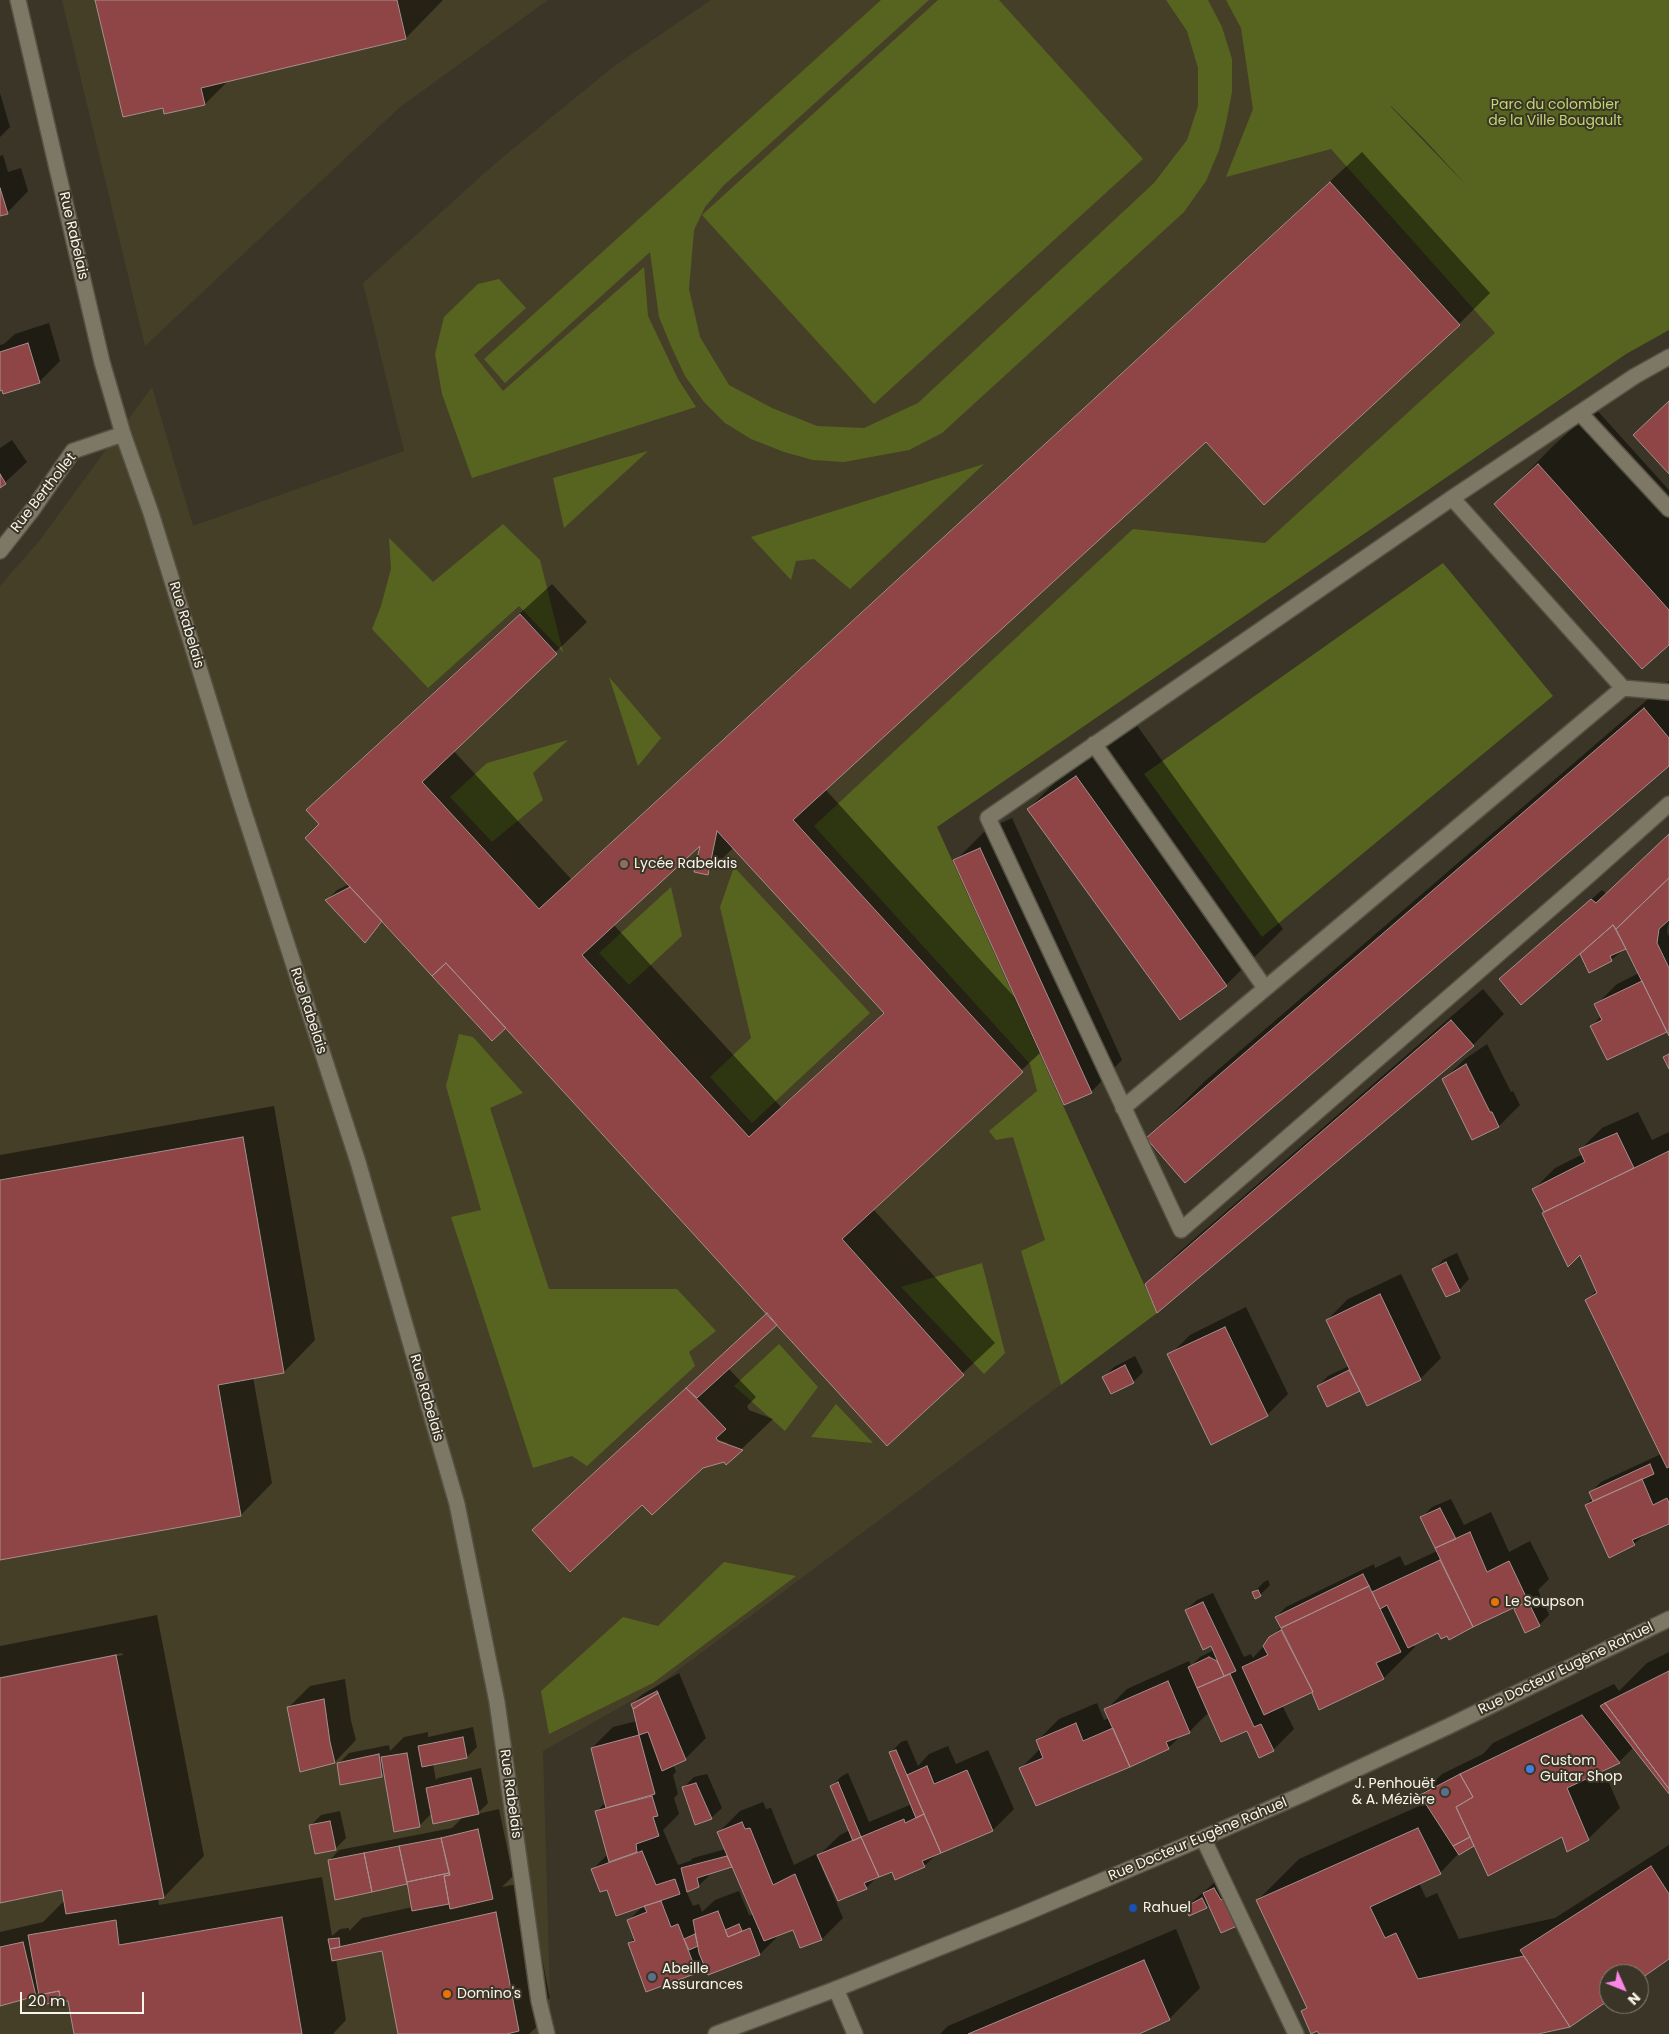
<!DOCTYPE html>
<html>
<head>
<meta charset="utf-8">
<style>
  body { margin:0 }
  #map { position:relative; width:1669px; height:2034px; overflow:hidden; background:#3a3526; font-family:Poppins,sans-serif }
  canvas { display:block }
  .north { position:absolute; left:1599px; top:1964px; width:50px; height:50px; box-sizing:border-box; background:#3a3526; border:1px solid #868275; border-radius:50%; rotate:134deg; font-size:14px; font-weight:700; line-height:20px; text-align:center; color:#f8f5eb }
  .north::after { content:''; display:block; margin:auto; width:18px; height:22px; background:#f987e8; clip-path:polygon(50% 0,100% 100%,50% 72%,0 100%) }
  .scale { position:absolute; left:20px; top:1992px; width:124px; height:22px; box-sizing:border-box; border:2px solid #f8f5eb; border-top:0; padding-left:6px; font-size:15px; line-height:18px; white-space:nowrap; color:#f8f5eb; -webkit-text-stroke:4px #3a3526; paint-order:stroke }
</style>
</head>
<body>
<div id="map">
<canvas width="1669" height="2034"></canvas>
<div class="north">N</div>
<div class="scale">20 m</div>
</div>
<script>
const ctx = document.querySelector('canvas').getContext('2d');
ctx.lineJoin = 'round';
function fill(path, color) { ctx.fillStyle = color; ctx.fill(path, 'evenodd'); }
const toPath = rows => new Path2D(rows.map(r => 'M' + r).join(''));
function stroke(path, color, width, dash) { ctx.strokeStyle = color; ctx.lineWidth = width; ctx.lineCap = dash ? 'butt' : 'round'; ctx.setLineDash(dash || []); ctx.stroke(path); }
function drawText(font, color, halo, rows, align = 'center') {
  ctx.font = font + ' Poppins,sans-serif'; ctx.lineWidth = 4; ctx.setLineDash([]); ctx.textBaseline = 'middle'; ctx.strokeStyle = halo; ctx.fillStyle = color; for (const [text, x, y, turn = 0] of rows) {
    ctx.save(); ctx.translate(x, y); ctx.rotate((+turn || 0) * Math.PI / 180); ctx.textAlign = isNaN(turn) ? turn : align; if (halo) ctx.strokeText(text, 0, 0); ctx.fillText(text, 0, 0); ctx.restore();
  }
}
const built = toPath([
  [62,0,548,0,400,107,145,346],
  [711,0,1290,0,1626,354,937,827,1157,1313,654,1688,543,1751,551,2034,0,2034,0,586,40,540,152,387,193,526,404,451,363,283,498,161,613,67]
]);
const green = toPath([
  [881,0,929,0,723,186,705,207,694,230,689,289,700,337,729,385,772,408,817,426,864,428,918,403,1154,183,1187,140,1198,106,1198,68,1187,31,1166,0,1208,0,1222,27,1232,59,1232,92,1226,123,1219,150,1206,181,1184,212,942,433,909,450,844,462,813,460,784,452,751,439,725,423,704,402,685,376,671,346,659,317,650,252,505,383,484,359],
  [938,0,999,0,1143,159,874,404,702,215],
  [1226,0,1669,0,1669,330,1626,354,937,827,1157,1313,1061,1385,1021,1251,1045,1240,1013,1137,996,1140,989,1131,1037,1091,1030,1064,814,826,1133,529,1265,543,1495,333,1331,149,1226,177,1253,109,1241,28],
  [1391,106,1424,139,1468,187,1391,107],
  [644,267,648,316,678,379,696,407,472,478,442,394,435,354,444,317,478,284,499,279,526,308,474,355,503,391],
  [648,451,564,528,553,478],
  [984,464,850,589,814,559,796,561,791,580,751,537],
  [503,524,540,560,563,652,519,606,428,688,372,629,381,606,391,569,389,538,433,582],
  [1443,563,1553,696,1262,937,1144,774],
  [609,677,661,738,638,766],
  [568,740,533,773,543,800,492,842,450,797,487,763],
  [734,867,870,1013,752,1123,710,1077,751,1038,720,907],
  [671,887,682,936,629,985,599,953],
  [459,1034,473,1037,523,1093,490,1108,549,1289,677,1289,716,1331,689,1352,695,1366,587,1466,572,1456,533,1468,451,1217,481,1210,446,1086],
  [982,1263,1005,1353,984,1374,901,1287],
  [779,1344,818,1387,785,1431,734,1386],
  [836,1404,873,1443,811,1437],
  [724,1562,796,1576,653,1683,549,1734,541,1691,623,1617,658,1626]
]);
const shadow = toPath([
  [97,0,443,0,406,38,229,80,205,104,164,106],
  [0,93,10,127,0,137],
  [1362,152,1490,293,1459,324,1206,440,825,789,1017,1000,955,861,986,830,1012,818,1122,1060,1091,1092,1041,1052,873,1209,995,1343,887,1444,777,1323,728,1368,756,1397,747,1406,749,1410,773,1419,726,1464,724,1460,702,1467,642,1503,534,1530,565,1499,768,1314,506,1027,383,921,365,941,327,900,337,890,349,884,321,824,308,810,339,779,552,584,587,622,453,750,571,879],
  [702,843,707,874,734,847,884,1012,781,1107,613,924],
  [713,1438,728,1443,726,1445,712,1440],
  [3,155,8,172,21,168,28,191,7,213,0,215,0,156],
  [49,323,60,361,39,382,0,390,0,345,4,344,15,334],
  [1595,408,1669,490,1669,643,1496,504,1552,447],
  [12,440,27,462,0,487,0,448],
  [1669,681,1669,764,1148,1138,1205,1081],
  [1133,720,1283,929,1226,985,1028,809,1085,753],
  [1669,835,1669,919,1667,932,1669,937,1669,1034,1667,1030,1608,1059,1592,1026,1601,1016,1596,1005,1617,984,1639,973,1627,947,1611,960,1590,971,1581,952,1511,969,1602,890,1607,894],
  [1483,989,1504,1014,1473,1045,1147,1284,1178,1253],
  [1487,1044,1511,1092,1513,1091,1520,1105,1499,1126,1473,1139,1443,1080,1465,1059],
  [274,1106,315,1340,284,1372,253,1377,272,1483,241,1515,0,1558,0,1155],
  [1638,1112,1652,1140,1669,1132,1669,1522,1646,1533,1634,1544,1586,1505,1593,1498,1591,1492,1601,1482,1661,1454,1587,1300,1597,1290,1580,1253,1545,1212,1534,1189,1555,1168,1583,1154,1581,1149,1602,1128],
  [1457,1253,1469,1279,1459,1290,1434,1269,1444,1259],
  [1401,1274,1441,1358,1420,1379,1360,1390,1318,1386,1328,1376,1349,1366,1327,1320,1348,1299],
  [1246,1307,1288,1394,1267,1415,1169,1356,1190,1335],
  [1135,1356,1143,1372,1133,1382,1104,1377,1114,1367],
  [1451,1499,1464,1525,1491,1512,1509,1552,1530,1541,1549,1579,1538,1590,1549,1615,1539,1625,1515,1609,1519,1604,1449,1638,1448,1635,1438,1631,1413,1644,1415,1647,1384,1678,1317,1689,1282,1705,1294,1729,1273,1750,1248,1729,1209,1712,1189,1732,1182,1735,1168,1748,1021,1768,1041,1748,1038,1740,1059,1719,1097,1703,1104,1720,1110,1718,1106,1710,1127,1689,1189,1661,1191,1666,1200,1657,1214,1650,1186,1610,1197,1600,1213,1593,1244,1657,1251,1654,1253,1658,1281,1627,1276,1617,1286,1607,1374,1564,1375,1568,1400,1556,1405,1566,1437,1551,1421,1518,1432,1507],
  [1268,1580,1270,1585,1260,1595,1254,1592,1264,1582],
  [157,1615,204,1856,164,1897,158,1898,159,1905,322,1877,332,1936,340,1929,349,1928,349,1931,362,1918,413,1907,408,1883,336,1899,329,1861,339,1850,452,1828,464,1816,432,1813,419,1826,385,1772,381,1775,339,1763,349,1753,389,1745,390,1751,404,1737,428,1732,428,1737,473,1727,477,1747,467,1757,433,1764,436,1780,438,1778,481,1768,488,1803,477,1814,499,1809,513,1876,502,1887,527,1882,550,1998,539,2009,542,2022,529,2034,399,2034,383,1949,336,1959,346,2020,333,2034,75,2034,69,2000,39,1991,35,1995,0,2005,0,1932,43,1922,65,1900,63,1888,0,1901,0,1679,123,1655,122,1653,0,1677,0,1646],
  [1669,1652,1669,1792,1634,1747,1619,1762,1603,1769,1620,1808,1588,1839,1563,1835,1475,1844,1459,1853,1440,1873,1419,1883,1426,1898,1437,1893,1459,1939,1555,1918,1669,1845,1669,1959,1639,1979,1639,1974,1609,1974,1609,1999,1532,2034,1320,2034,1302,2011,1307,2006,1258,1900,1299,1859,1426,1803,1421,1795,1442,1774,1483,1754,1493,1743,1614,1684,1619,1691,1647,1663],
  [679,1673,706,1738,685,1759,673,1764,676,1772,673,1775,678,1794,674,1798,679,1814,663,1830,678,1865,690,1861,693,1858,726,1849,719,1832,740,1811,763,1802,766,1809,771,1808,794,1865,816,1854,817,1857,840,1835,850,1830,831,1786,842,1776,848,1773,869,1822,912,1804,891,1752,901,1742,907,1740,918,1766,929,1754,948,1746,956,1764,988,1750,1014,1809,993,1830,937,1854,924,1866,893,1870,878,1876,866,1888,823,1866,821,1866,843,1918,822,1939,801,1946,794,1928,780,1934,760,1954,709,1973,705,1963,696,1972,629,1943,635,1938,628,1921,644,1905,608,1888,592,1870,608,1854,596,1812,606,1802,592,1748,613,1727,637,1721,632,1704,643,1694],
  [733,1865,754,1915,749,1915,739,1891,715,1900,702,1912,699,1904,693,1906,686,1891,698,1886,709,1876,708,1873],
  [345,1679,351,1721,356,1740,335,1762,289,1707,310,1686],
  [707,1774,722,1808,711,1818,683,1788,694,1777],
  [340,1811,346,1838,335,1849,310,1826,321,1815],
  [1225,1879,1246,1915,1209,1904,1206,1907,1186,1907,1214,1883],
  [1176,1929,1200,1988,1169,2019,1145,2029,1140,2034,940,2034,948,2026]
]);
const building = toPath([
  [95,0,397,0,406,39,201,88,205,105,164,114,163,108,123,117,95,0],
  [1330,182,1460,325,1264,505,1206,442,793,820,1023,1072,842,1239,964,1375,887,1446,446,963,432,976,305,838,319,824,306,810,520,614,557,654,422,782,539,909,1330,182],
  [717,831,884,1013,749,1137,582,955,700,846,694,872,708,875,717,831],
  [0,188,8,214,0,216,0,188],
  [28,343,40,383,3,394,2,390,0,391,0,352,28,343],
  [1669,401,1669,474,1633,435,1669,401],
  [1538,464,1669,610,1669,645,1642,669,1494,504,1538,464],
  [0,474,6,484,0,488,0,474],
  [1644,708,1669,738,1669,766,1185,1183,1146,1138,1644,708],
  [1076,776,1227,986,1180,1020,1027,809,1076,776],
  [1669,834,1669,878,1616,929,1613,925,1521,1005,1499,979,1591,899,1596,903,1669,834],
  [980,848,1092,1093,1064,1105,953,860,980,848],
  [1669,878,1669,920,1659,929,1657,943,1669,968,1669,1036,1616,929,1669,878],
  [350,887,382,921,365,943,325,900,350,887],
  [1613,925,1626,949,1610,956,1612,961,1589,973,1580,954,1613,925],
  [446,963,506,1028,492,1041,432,976,446,963],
  [1642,981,1667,1032,1607,1060,1590,1026,1602,1020,1594,1004,1642,981],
  [1451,1020,1474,1046,1157,1313,1145,1284,1451,1020],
  [1669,1054,1669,1069,1663,1057,1669,1054],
  [1466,1064,1490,1112,1492,1112,1499,1127,1472,1140,1442,1079,1466,1064],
  [1617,1133,1634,1168,1544,1212,1532,1189,1585,1162,1579,1149,1617,1133],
  [243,1137,284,1373,218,1385,241,1516,0,1560,0,1180,243,1137],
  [1669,1151,1669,1467,1667,1468,1585,1300,1597,1293,1580,1255,1568,1267,1542,1213,1669,1151],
  [1446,1262,1460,1291,1446,1297,1432,1269,1446,1262],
  [1380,1294,1421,1380,1367,1406,1326,1320,1380,1294],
  [767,1313,777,1325,697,1398,686,1388,767,1313],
  [1225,1327,1268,1416,1211,1445,1167,1354,1225,1327],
  [1125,1365,1134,1383,1111,1394,1102,1377,1125,1365],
  [1349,1370,1360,1391,1327,1407,1317,1386,1349,1370],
  [686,1388,726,1429,716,1438,718,1441,743,1450,726,1465,724,1462,703,1468,652,1515,642,1505,570,1572,532,1530,686,1388],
  [1650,1464,1654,1474,1593,1501,1589,1492,1650,1464],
  [1642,1479,1653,1505,1667,1498,1669,1503,1669,1524,1632,1540,1635,1545,1609,1558,1585,1505,1642,1479],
  [1440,1508,1456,1539,1435,1548,1420,1517,1440,1508],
  [1470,1532,1487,1572,1509,1561,1528,1601,1473,1627,1435,1548,1470,1532],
  [1440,1560,1473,1627,1449,1640,1447,1636,1441,1639,1438,1633,1408,1648,1387,1605,1380,1609,1372,1592,1440,1560],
  [1363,1574,1369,1586,1281,1628,1275,1617,1363,1574],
  [1369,1586,1401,1652,1376,1663,1384,1679,1319,1710,1312,1693,1313,1692,1281,1628,1369,1586],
  [1258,1590,1261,1596,1255,1599,1252,1592,1258,1590],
  [1528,1601,1540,1626,1525,1633,1514,1609,1528,1601],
  [1203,1602,1236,1671,1224,1676,1211,1646,1203,1650,1185,1610,1203,1602],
  [1281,1630,1313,1692,1264,1715,1242,1667,1268,1655,1263,1646,1269,1637,1281,1630],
  [116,1655,164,1898,66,1914,62,1890,0,1903,0,1678,116,1655],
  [1209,1657,1217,1661,1224,1676,1197,1688,1188,1667,1209,1657],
  [1669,1671,1669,1789,1605,1703,1669,1671],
  [1230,1674,1254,1727,1261,1724,1274,1751,1259,1758,1247,1731,1221,1742,1197,1688,1230,1674],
  [1168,1681,1190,1733,1166,1742,1169,1749,1130,1767,1104,1709,1168,1681],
  [657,1691,658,1693,633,1709,631,1704,657,1691],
  [658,1693,686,1760,662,1771,648,1732,639,1735,633,1709,658,1693],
  [324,1699,330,1742,335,1763,300,1772,287,1707,324,1699],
  [1605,1703,1669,1789,1669,1794,1600,1706,1605,1703],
  [1582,1715,1620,1763,1567,1788,1589,1840,1567,1852,1562,1837,1488,1876,1456,1807,1473,1797,1460,1774,1582,1715],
  [1076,1723,1083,1741,1113,1728,1130,1767,1036,1806,1019,1768,1043,1758,1036,1740,1076,1723],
  [639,1735,655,1794,606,1808,591,1748,639,1735],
  [463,1737,467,1758,422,1767,418,1746,463,1737],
  [896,1750,924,1814,916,1818,889,1752,896,1750],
  [407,1753,420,1827,394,1832,381,1757,407,1753],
  [379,1754,382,1777,340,1785,337,1763,379,1754],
  [927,1766,934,1784,967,1770,993,1831,941,1853,907,1775,927,1766],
  [1460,1774,1473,1797,1456,1807,1470,1837,1453,1846,1420,1795,1460,1774],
  [471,1778,479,1814,433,1824,426,1788,471,1778],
  [838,1782,861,1837,853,1841,830,1786,838,1782],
  [696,1783,712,1819,695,1825,682,1787,696,1783],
  [652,1796,658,1816,653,1817,659,1836,636,1844,637,1852,609,1862,595,1811,652,1796],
  [924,1814,941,1853,922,1861,925,1867,895,1880,892,1872,879,1877,861,1837,904,1819,905,1823,924,1814],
  [330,1821,336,1850,315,1854,309,1825,330,1821],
  [742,1822,745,1829,750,1828,773,1885,795,1874,822,1940,800,1948,793,1930,764,1941,717,1832,742,1822],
  [1418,1828,1441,1874,1370,1907,1385,1938,1396,1933,1418,1979,1524,1956,1570,2027,1538,2034,1319,2034,1317,2031,1311,2034,1301,2011,1307,2008,1256,1900,1418,1828],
  [478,1829,493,1899,450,1909,444,1876,450,1875,441,1838,478,1829],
  [861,1837,879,1877,864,1883,867,1889,838,1901,817,1855,861,1837],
  [1470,1837,1474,1846,1459,1855,1453,1846,1470,1837],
  [441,1838,449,1873,407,1882,399,1846,441,1838],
  [399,1846,407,1884,372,1892,364,1853,399,1846],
  [642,1851,656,1885,675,1879,680,1894,616,1916,607,1890,600,1892,591,1869,642,1851],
  [364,1853,372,1892,335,1900,328,1860,364,1853],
  [727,1856,732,1867,697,1878,699,1887,687,1892,681,1868,727,1856],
  [1651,1866,1669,1894,1669,1959,1639,1980,1639,1974,1609,1974,1609,2000,1570,2027,1520,1950,1651,1866],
  [449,1873,450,1875,444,1876,449,1904,412,1911,407,1882,449,1873],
  [1214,1888,1221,1900,1224,1898,1237,1926,1221,1933,1203,1893,1214,1888],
  [1202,1898,1207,1908,1189,1916,1185,1907,1202,1898],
  [661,1901,671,1927,678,1924,697,1973,646,1992,628,1943,635,1941,627,1920,647,1912,644,1906,661,1901],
  [718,1911,728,1937,750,1928,760,1955,708,1975,699,1953,693,1920,718,1911],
  [496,1912,519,2031,507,2034,398,2034,382,1951,332,1961,330,1949,496,1912],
  [282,1917,302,2034,74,2034,68,2001,61,2001,59,1991,39,1995,28,1935,116,1920,119,1945,282,1917],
  [739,1924,742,1931,728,1937,725,1930,739,1924],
  [695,1934,698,1946,689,1950,684,1939,695,1934],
  [339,1938,340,1947,330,1949,328,1939,339,1938],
  [23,1942,36,1996,0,2006,0,1947,23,1942],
  [1144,1960,1170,2020,1139,2034,968,2034,1144,1960],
  [59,1991,61,2001,41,2005,39,1995,59,1991]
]);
const lane = toPath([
  [1669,357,1635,376,1452,498,988,818,1181,1230,1587,877,1669,804],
  [1580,413,1669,509],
  [1452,498,1623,688,1669,692],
  [1094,744,1265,988],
  [1123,1108,1623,688],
  [1203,1838,1296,2034],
  [836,1989,855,2034]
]);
const street = toPath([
  [18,0,102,362,123,434]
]);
const secondary = toPath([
  [0,551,33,509,73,451,123,434,151,513,241,803,358,1162,457,1504,497,1702,539,2001,547,2034],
  [716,2034,836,1989,1021,1915,1203,1838,1301,1795,1449,1726,1669,1619]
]);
const markers = [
  [624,864,5,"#8d6e63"],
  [1495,1602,5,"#e8710a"],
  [1530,1769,5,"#3f7fe0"],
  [1445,1792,5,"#5c6f8a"],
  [1133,1908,5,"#1a4fb4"],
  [652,1977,5,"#5c6f8a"],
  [447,1994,5,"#e8710a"]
];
const parkNames = [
  ["Parc du colombier",1555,105],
  ["de la Ville Bougault",1555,121]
];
const streetNames = [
  ["Rue Rabelais",73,236,77],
  ["Rue Berthollet",44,493,-52],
  ["Rue Rabelais",186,625,73],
  ["Rue Rabelais",308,1011,72],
  ["Rue Rabelais",426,1398,74],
  ["Rue Docteur Eugène Rahuel",1566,1669,-26],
  ["Rue Rabelais",510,1794,82],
  ["Rue Docteur Eugène Rahuel",1198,1840,-23]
];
const poiNames = [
  ["Lycée Rabelais",634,864],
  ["Le Soupson",1505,1602],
  ["Custom",1540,1761],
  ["Guitar Shop",1540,1777],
  ["J. Penhouët",1435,1784,"right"],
  ["& A. Mézière",1435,1800,"right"],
  ["Rahuel",1143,1908],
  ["Abeille",662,1969],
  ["Assurances",662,1985],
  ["Domino's",457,1994]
];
fill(built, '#463f28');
fill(green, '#576420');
fill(shadow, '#0007');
fill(building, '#8f4445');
stroke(building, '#a58f8e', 1);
stroke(lane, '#555143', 18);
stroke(street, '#555143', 18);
stroke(secondary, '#555143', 18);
stroke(lane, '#7d7866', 15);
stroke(street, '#7d7866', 15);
stroke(secondary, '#7d7866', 15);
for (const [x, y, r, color] of markers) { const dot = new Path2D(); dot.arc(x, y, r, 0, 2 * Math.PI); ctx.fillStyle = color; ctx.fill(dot); stroke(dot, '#3a3526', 2); }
drawText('14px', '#c0d66f', '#3a3526', parkNames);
drawText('14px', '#f8f5eb', '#3a3526', streetNames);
drawText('14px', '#f8f5eb', '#3a3526', poiNames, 'left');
</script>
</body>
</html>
